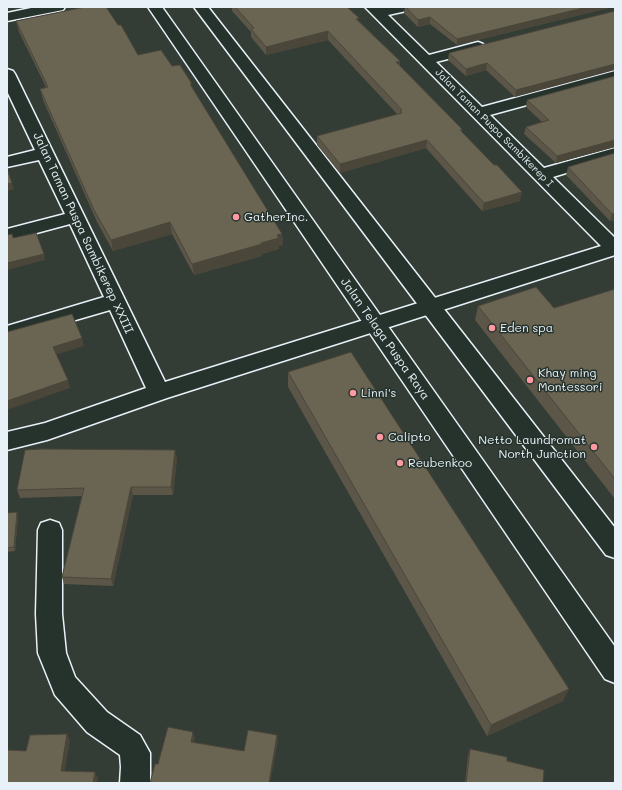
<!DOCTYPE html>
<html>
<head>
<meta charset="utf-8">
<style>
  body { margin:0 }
  #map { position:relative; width:622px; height:790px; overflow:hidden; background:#343d35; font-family:Mali,sans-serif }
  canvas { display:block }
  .frame { position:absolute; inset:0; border:8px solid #e8f1f8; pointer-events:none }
</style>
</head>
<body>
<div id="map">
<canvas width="622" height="790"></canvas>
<div class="frame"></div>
</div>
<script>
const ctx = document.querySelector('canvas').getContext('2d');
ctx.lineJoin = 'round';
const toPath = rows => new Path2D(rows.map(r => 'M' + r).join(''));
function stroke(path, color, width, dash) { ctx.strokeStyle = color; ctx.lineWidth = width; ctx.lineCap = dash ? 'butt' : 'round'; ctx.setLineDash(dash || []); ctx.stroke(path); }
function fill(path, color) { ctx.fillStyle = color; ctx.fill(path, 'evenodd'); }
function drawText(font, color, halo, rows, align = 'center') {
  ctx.font = font + ' Mali,sans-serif'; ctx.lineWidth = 3; ctx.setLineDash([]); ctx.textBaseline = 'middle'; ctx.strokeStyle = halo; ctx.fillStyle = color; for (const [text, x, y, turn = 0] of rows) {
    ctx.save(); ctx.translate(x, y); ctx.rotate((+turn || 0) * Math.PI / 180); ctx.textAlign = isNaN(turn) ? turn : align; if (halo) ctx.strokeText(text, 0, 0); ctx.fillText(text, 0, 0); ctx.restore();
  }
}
const minor = toPath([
  [36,7,65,7,63,10,58,11,7,21,7,13,36,7],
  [365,7,413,7,411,10,388,15,429,55,478,42,483,44,486,47,483,50,436,62,482,107,615,71,615,81,490,115,544,168,615,148,615,158,553,177,615,238,615,255,167,398,47,440,7,450,7,432,45,423,146,388,110,310,7,340,7,326,104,297,70,224,7,241,7,229,65,214,39,160,7,167,7,157,35,150,7,91,7,69,13,71,15,74,165,382,601,246,365,7],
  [50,520,59,523,62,530,62,614,66,653,75,677,107,712,140,735,150,753,150,783,120,783,121,767,120,755,87,732,55,695,38,653,36,614,38,530,41,523,50,520]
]);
const major = toPath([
  [148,7,162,7,615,647,615,683,605,679,148,7],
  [194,7,208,7,615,528,615,558,606,555,194,7]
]);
const wall = toPath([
  [232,7,347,7,359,21,400,61,400,66,462,129,462,132,520,201,482,211,426,148,340,173,317,145,317,136,397,114,328,40,266,55,251,37,251,32,232,11],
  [405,7,613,7,457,45,430,24,418,27,404,13],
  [615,11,515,97,486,70,466,76,448,60,449,53],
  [16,21,118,25,138,55,172,66,192,88,282,234,283,245,279,246,279,249,262,254,262,256,194,275,172,234,113,251,97,222,43,100,40,89,46,87,19,32],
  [615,76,615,147,556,163,524,134,526,127,542,122,526,107,527,100],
  [615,153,615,220,610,221,566,175,568,167],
  [615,289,615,499,475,320,478,306,554,308],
  [288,372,563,701,487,736,288,387],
  [177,458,173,495,133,495,113,586,64,584,62,577,82,496,20,498,17,490],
  [7,513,18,516,15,551,7,552],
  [470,749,507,761,543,783,465,783,468,755]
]);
const shadedWall = toPath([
  [587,7,613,7,457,45,457,39],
  [430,17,430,24,418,27,418,20],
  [328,31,328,40,266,55,266,47],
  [400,61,399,70,396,62],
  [487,63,486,70,466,76,466,69],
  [615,64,615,70,515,97,516,90],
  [427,140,426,148,340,173,340,164],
  [615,140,615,147,556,163,557,156],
  [12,183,14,189,7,191,7,184],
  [522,192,520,201,482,211,484,203],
  [615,213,615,220,610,221,612,214],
  [170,222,172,234,113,251,111,240],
  [282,234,283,245,279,246,279,249,262,254,262,256,194,275,192,264,261,243,277,235],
  [44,254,45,260,7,270,7,263],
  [82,338,84,346,55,355,53,347],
  [68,380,70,388,7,410,7,401],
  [175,450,177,458,173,495,171,487],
  [131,487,133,495,113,586,111,579],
  [17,512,18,516,15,551,14,547],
  [569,689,563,701,487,736,491,725],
  [193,732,195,738,192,748,191,742],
  [67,734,70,741,64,776,61,771],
  [277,735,278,741,270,783,269,783],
  [95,772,98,778,97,783,93,783]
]);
const building = toPath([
  [85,7,106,7,118,25,121,25,138,55,161,50,172,66,180,65,192,84,190,84,282,234,277,235,279,238,261,243,262,244,192,264,170,222,111,240,94,210,40,89,48,87,16,21,85,7],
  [235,7,347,7,359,18,356,19,400,61,396,62,462,129,460,130,494,165,497,165,522,192,484,203,427,140,340,164,317,136,402,113,400,111,402,110,328,31,266,47,251,29,254,28,235,7],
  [406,7,587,7,457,39,430,17,418,20,406,7],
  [615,11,615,64,516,90,487,63,466,69,449,53,615,11],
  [615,76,615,140,557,156,526,127,549,120,527,100,615,76],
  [615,153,615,213,612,214,568,167,615,153],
  [7,169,12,183,7,184,7,169],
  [36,233,44,254,7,263,7,235,12,234,13,238,36,233],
  [536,287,554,308,615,289,615,479,478,306,536,287],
  [72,314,82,338,53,347,68,380,7,401,7,332,72,314],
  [351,352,569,689,491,725,288,372,351,352],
  [42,449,175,450,171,487,131,487,111,579,62,577,84,488,17,490,25,450,42,449],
  [17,512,14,547,7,548,7,513,17,512],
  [168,727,193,732,191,742,244,751,248,730,277,735,269,783,150,783,155,764,158,764,168,727],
  [67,734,61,771,95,772,93,783,7,783,7,750,26,751,30,735,67,734],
  [470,749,507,757,507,761,544,770,543,783,466,783,470,749]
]);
const markers = [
  [236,217,4,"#ff9aa2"],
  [492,328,4,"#ff9aa2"],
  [530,380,4,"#ff9aa2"],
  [353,393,4,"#ff9aa2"],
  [380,437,4,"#ff9aa2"],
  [594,447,4,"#ff9aa2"],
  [400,463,4,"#ff9aa2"]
];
const farStreetnames = [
  ["Jalan Taman Puspa Sambikerep I",494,128,45]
];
const poiNames = [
  ["GatherInc.",244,217],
  ["Eden spa",500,328],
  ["Khay ming",538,373],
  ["Montessori",538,387],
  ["Linni's",361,393],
  ["Calipto",388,437],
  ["Netto Laundromat",586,440,"right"],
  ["North Junction",586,454,"right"],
  ["Reubenkoo",408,463]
];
const streetNames = [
  ["Jalan Taman Puspa Sambikerep XXIII",83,233,65],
  ["Jalan Telaga Puspa Raya",385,339,55]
];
stroke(minor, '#e8f1f8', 3);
stroke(major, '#e8f1f8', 3);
fill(minor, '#26332d');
fill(major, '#26332d');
fill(wall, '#5b5647');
fill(shadedWall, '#4a463a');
fill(building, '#6a6453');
stroke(building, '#4a463a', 1);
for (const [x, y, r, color] of markers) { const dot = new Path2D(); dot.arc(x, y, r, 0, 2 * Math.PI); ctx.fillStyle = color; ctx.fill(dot); stroke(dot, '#26332d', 1.5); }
drawText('10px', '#e8f1f8', '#26332d', farStreetnames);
drawText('12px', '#e8f1f8', '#26332d', poiNames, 'left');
drawText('12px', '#e8f1f8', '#26332d', streetNames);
</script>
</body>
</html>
